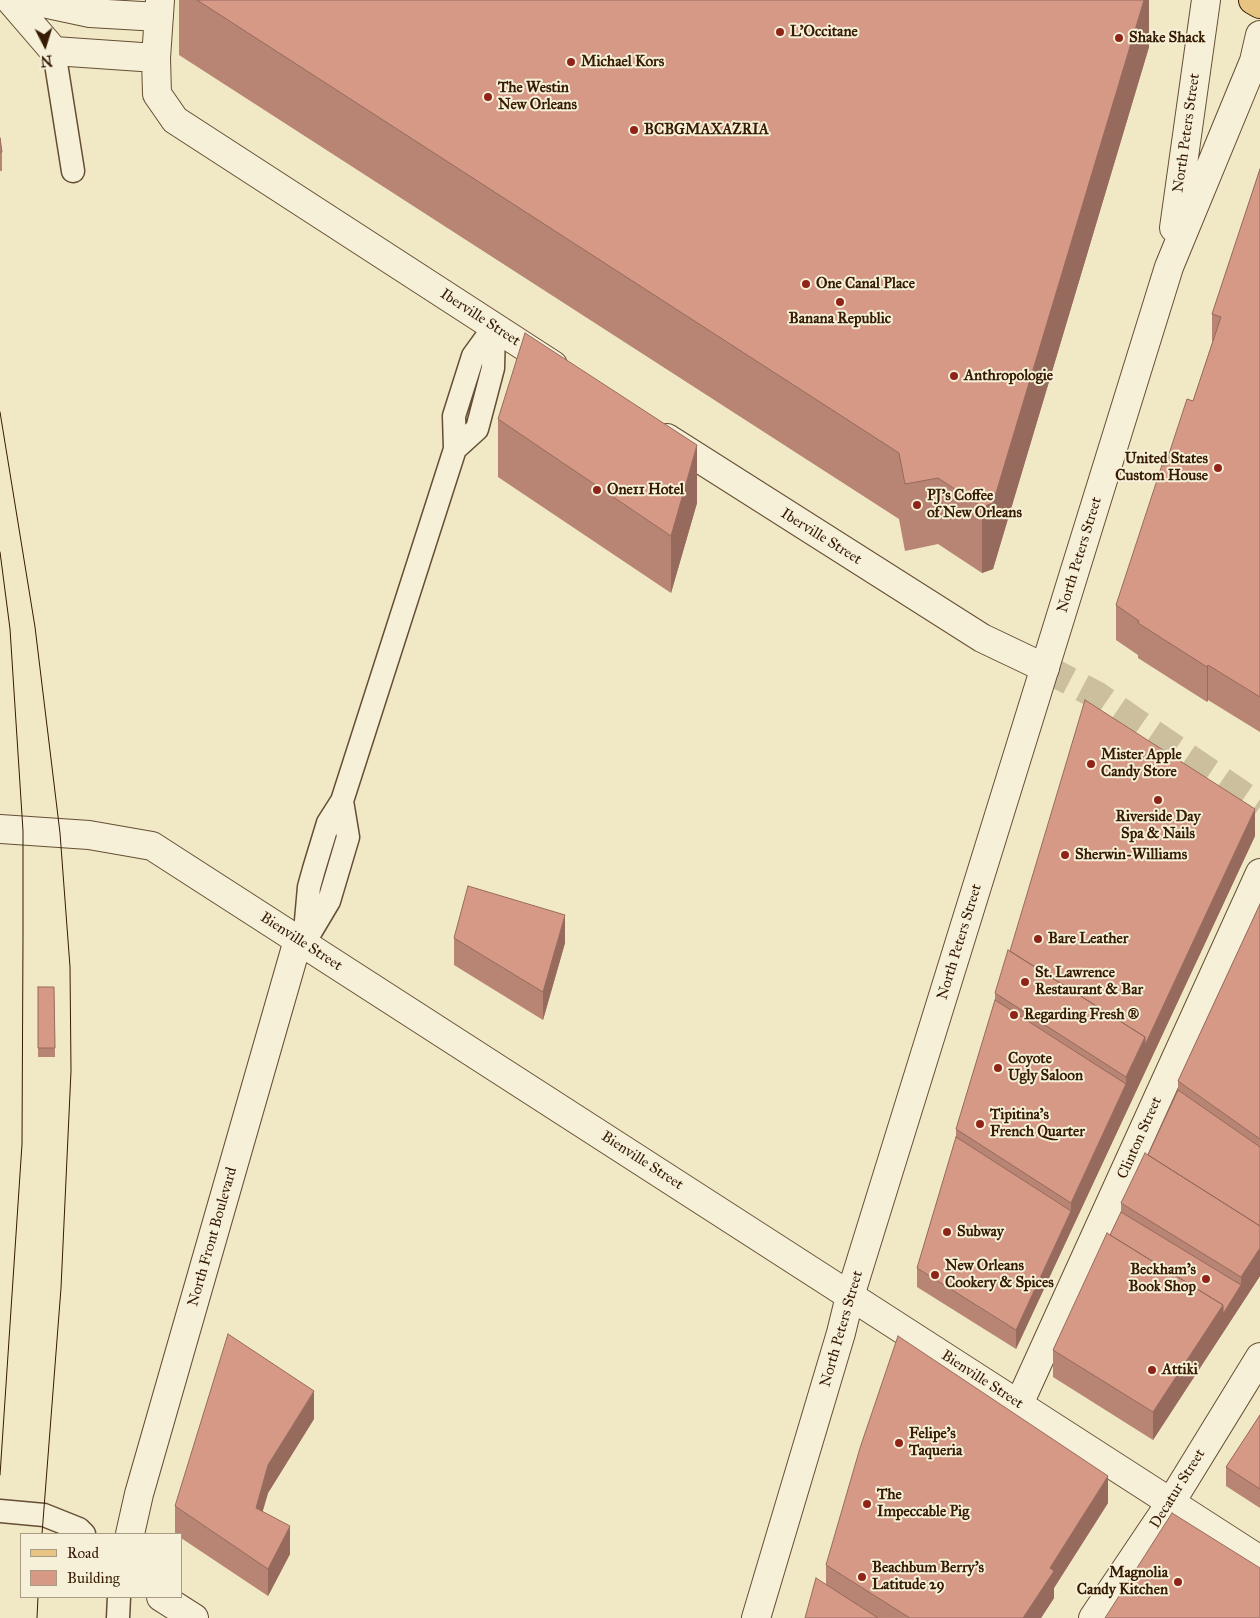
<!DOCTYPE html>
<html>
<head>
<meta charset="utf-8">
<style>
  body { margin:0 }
  #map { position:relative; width:1260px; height:1618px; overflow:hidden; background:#f1e8c5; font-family:"IM FELL Great Primer",serif }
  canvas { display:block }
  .legend { position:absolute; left:20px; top:1533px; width:162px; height:65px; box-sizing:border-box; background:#f6f0d9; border:1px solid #a99b83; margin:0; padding:6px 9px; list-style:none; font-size:15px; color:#361b02 }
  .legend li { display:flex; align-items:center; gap:10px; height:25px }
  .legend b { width:25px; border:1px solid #a99b83 }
  .north { position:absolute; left:20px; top:20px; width:50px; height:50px; -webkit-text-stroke:4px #f6f0d9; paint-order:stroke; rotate:175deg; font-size:14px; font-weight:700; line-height:20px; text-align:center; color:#361b02 }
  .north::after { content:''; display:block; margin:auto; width:18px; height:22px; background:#361b02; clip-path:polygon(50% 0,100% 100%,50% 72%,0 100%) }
</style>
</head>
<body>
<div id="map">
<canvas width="1260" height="1618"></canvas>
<ul class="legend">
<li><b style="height:6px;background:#e8c482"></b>Road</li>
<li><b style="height:14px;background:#d69986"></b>Building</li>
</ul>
<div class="north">N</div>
</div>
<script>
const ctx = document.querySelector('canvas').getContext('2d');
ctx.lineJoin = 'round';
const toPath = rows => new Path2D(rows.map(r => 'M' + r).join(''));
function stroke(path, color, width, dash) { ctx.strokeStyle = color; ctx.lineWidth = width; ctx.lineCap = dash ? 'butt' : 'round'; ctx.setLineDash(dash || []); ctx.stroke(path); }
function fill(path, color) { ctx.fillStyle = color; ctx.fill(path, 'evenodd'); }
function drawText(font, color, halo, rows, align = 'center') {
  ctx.font = font + ' "IM FELL Great Primer",serif'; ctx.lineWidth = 4; ctx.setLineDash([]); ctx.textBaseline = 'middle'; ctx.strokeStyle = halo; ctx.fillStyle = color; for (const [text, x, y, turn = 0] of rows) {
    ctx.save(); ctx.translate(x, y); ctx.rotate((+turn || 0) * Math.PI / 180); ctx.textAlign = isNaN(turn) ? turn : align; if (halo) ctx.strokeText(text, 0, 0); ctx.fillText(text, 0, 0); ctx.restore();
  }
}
const minorTunnel = toPath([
  [1045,668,1098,696,1260,807]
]);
const service = toPath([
  [54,51,73,171],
  [455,449,477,429,493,368,494,327],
  [307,938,329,901,348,837,342,801],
  [304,943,309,887,314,869,328,823,342,801,455,449,454,416,473,356,494,327],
  [0,1511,44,1515,79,1529,84,1534],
  [118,1618,119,1597]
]);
const minor = toPath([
  [10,0,54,51,156,58],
  [29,0,90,13,159,17],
  [160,0,156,58,157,94,175,120,553,365],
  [667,438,982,638,1045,668],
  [0,829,89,835,152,846,1260,1560],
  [1019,1404,1260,873],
  [130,1534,139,1494,298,940],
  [161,1597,194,1618],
  [1093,1618,1171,1502,1260,1357]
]);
const tertiary = toPath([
  [1174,228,1206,0],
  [756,1618,841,1333,850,1296,1169,267,1254,61,1260,35]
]);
const primary = toPath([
  [1253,0,1260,4]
]);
const tram = toPath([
  [0,412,35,627,60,833,70,967,71,1071,61,1288,42,1534],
  [0,552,10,629,23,831,23,936,22,1144,0,1475],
  [37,1618,38,1597]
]);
const wall = toPath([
  [179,0,1149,0,1149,47,993,569,982,573,938,544,905,551,899,519,179,55],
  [0,152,2,152,2,171,0,171],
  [1260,169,1260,732,1208,700,1207,702,1138,658,1138,655,1116,640,1116,605,1165,466,1193,401,1212,343,1212,314],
  [498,419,697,503,671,593,498,477],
  [1255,836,1016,1349,917,1287,917,1268,956,1137,956,1129,995,1000,995,993,1010,951],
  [1260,904,1260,1276,1153,1440,1053,1377,1053,1350,1121,1212,1121,1203,1148,1155,1178,1090,1178,1081],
  [454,938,565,943,543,1020,454,965],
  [38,987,54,987,55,1057,38,1057],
  [1260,1415,1260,1508,1226,1486,1226,1467],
  [314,1419,268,1493,262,1512,290,1554,268,1596,181,1538,181,1534,175,1534,175,1506],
  [1108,1503,1054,1588,1054,1598,1041,1618,805,1618,826,1584,826,1565]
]);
const shadedWall = toPath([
  [1144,0,1149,0,1149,47,993,569,982,573,982,507],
  [697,445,697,503,671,593,671,536],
  [1208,665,1208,700,1207,702,1207,667],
  [1255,809,1255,836,1016,1349,1016,1330,1071,1211,1071,1203,1126,1084,1126,1077],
  [565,915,565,943,543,1020,543,992],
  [1260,1248,1260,1276,1153,1440,1153,1412,1223,1305,1241,1285,1241,1277],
  [314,1391,314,1419,268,1493,256,1535,256,1508,268,1465],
  [1108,1476,1108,1503,1054,1588,1054,1598,1041,1618,1023,1618,1050,1568],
  [290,1526,290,1554,268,1596,268,1569]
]);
const building = toPath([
  [197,0,1144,0,993,503,982,507,938,478,905,484,899,453,197,0],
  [0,138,2,152,0,152,0,138],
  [1260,169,1260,697,1208,665,1207,667,1138,623,1139,621,1116,605,1162,465,1165,466,1187,399,1193,401,1221,317,1212,314,1260,169],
  [525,333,697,445,671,536,498,419,525,333],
  [1085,700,1255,809,1145,1045,1145,1037,1010,951,1085,700],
  [468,886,565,915,543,992,454,938,468,886],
  [1260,904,1260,1139,1178,1081,1260,904],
  [1008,950,1145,1037,1126,1077,995,993,1008,950],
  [38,987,54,987,55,1048,38,1048,38,987],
  [995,1000,1126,1084,1071,1203,956,1129,995,1000],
  [1178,1090,1260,1147,1260,1226,1148,1155,1178,1090],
  [956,1137,1071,1211,1016,1330,917,1268,956,1137],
  [1145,1153,1260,1226,1260,1248,1241,1277,1121,1203,1145,1153],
  [1121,1212,1241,1285,1223,1314,1223,1305,1110,1235,1121,1212],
  [1107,1233,1223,1305,1153,1412,1053,1350,1107,1233],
  [228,1334,314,1391,268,1465,256,1508,290,1526,268,1569,175,1506,228,1334],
  [898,1336,1108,1476,1050,1568,1054,1571,1023,1618,910,1618,826,1565,860,1448,898,1336],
  [1260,1415,1260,1489,1226,1467,1260,1415],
  [1172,1513,1260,1568,1260,1618,1105,1618,1172,1513],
  [816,1578,878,1618,805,1618,816,1578]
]);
const markers = [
  [780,32,5,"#8f2418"],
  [1119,38,5,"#8f2418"],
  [571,62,5,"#8f2418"],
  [488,97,5,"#8f2418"],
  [634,130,5,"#8f2418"],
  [806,284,5,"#8f2418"],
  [840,302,5,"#8f2418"],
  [954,376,5,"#8f2418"],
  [1218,468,5,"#8f2418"],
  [597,490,5,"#8f2418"],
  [917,505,5,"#8f2418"],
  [1091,764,5,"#8f2418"],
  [1158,800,5,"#8f2418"],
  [1065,855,5,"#8f2418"],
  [1038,939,5,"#8f2418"],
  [1025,982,5,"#8f2418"],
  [1014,1015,5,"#8f2418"],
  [998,1068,5,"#8f2418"],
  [980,1124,5,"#8f2418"],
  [947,1232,5,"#8f2418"],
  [935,1275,5,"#8f2418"],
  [1206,1279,5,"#8f2418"],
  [1152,1370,5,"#8f2418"],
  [899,1443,5,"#8f2418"],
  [867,1504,5,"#8f2418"],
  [862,1577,5,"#8f2418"],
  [1178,1582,5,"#8f2418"]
];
const poiNames = [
  ["L'Occitane",790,32],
  ["Shake Shack",1129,38],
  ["Michael Kors",581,62],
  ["The Westin",498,88],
  ["New Orleans",498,105],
  ["BCBGMAXAZRIA",644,130],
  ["One Canal Place",816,284],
  ["Banana Republic",840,319,"center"],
  ["Anthropologie",964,376],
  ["United States",1208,459,"right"],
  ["Custom House",1208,476,"right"],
  ["One11 Hotel",607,490],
  ["PJ's Coffee",927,496],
  ["of New Orleans",927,513],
  ["Mister Apple",1101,755],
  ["Candy Store",1101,772],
  ["Riverside Day",1158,817,"center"],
  ["Spa & Nails",1158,834,"center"],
  ["Sherwin-Williams",1075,855],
  ["Bare Leather",1048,939],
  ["St. Lawrence",1035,973],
  ["Restaurant & Bar",1035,990],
  ["Regarding Fresh ®",1024,1015],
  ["Coyote",1008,1059],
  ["Ugly Saloon",1008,1076],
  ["Tipitina’s",990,1115],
  ["French Quarter",990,1132],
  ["Subway",957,1232],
  ["New Orleans",945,1266],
  ["Cookery & Spices",945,1283],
  ["Beckham's",1196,1270,"right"],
  ["Book Shop",1196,1287,"right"],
  ["Attiki",1162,1370],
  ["Felipe's",909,1434],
  ["Taqueria",909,1451],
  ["The",877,1495],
  ["Impeccable Pig",877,1512],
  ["Beachbum Berry's",872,1568],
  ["Latitude 29",872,1585],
  ["Magnolia",1168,1573,"right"],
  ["Candy Kitchen",1168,1590,"right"]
];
const streetNames = [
  ["North Peters Street",1187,133,-82],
  ["Iberville Street",480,318,33],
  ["Iberville Street",821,537,32],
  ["North Peters Street",1080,555,-73],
  ["Bienville Street",301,942,33],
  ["North Peters Street",960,942,-73],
  ["Clinton Street",1140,1138,-66],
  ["Bienville Street",642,1161,33],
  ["North Front Boulevard",213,1237,-74],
  ["North Peters Street",842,1329,-74],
  ["Bienville Street",982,1380,33],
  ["Decatur Street",1178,1489,-58]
];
stroke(minorTunnel, '#ccbf9e', 28, [28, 14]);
stroke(service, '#654e33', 25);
stroke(minor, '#654e33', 30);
stroke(tertiary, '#654e33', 30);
stroke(primary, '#361b02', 30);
stroke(service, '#f6f0d9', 22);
stroke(minor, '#f6f0d9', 28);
stroke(tertiary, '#f6f0d9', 28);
stroke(primary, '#e8c482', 28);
stroke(tram, '#361b02', 1);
fill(wall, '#b88473');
fill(shadedWall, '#966b5e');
fill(building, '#d69986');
stroke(building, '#966b5e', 1);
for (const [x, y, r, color] of markers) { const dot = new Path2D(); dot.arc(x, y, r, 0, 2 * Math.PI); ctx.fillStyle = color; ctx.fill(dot); stroke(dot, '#f6f0d9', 2); }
drawText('bold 15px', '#361b02', '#f6f0d9', poiNames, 'left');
drawText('15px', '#361b02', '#f6f0d9', streetNames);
</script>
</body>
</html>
